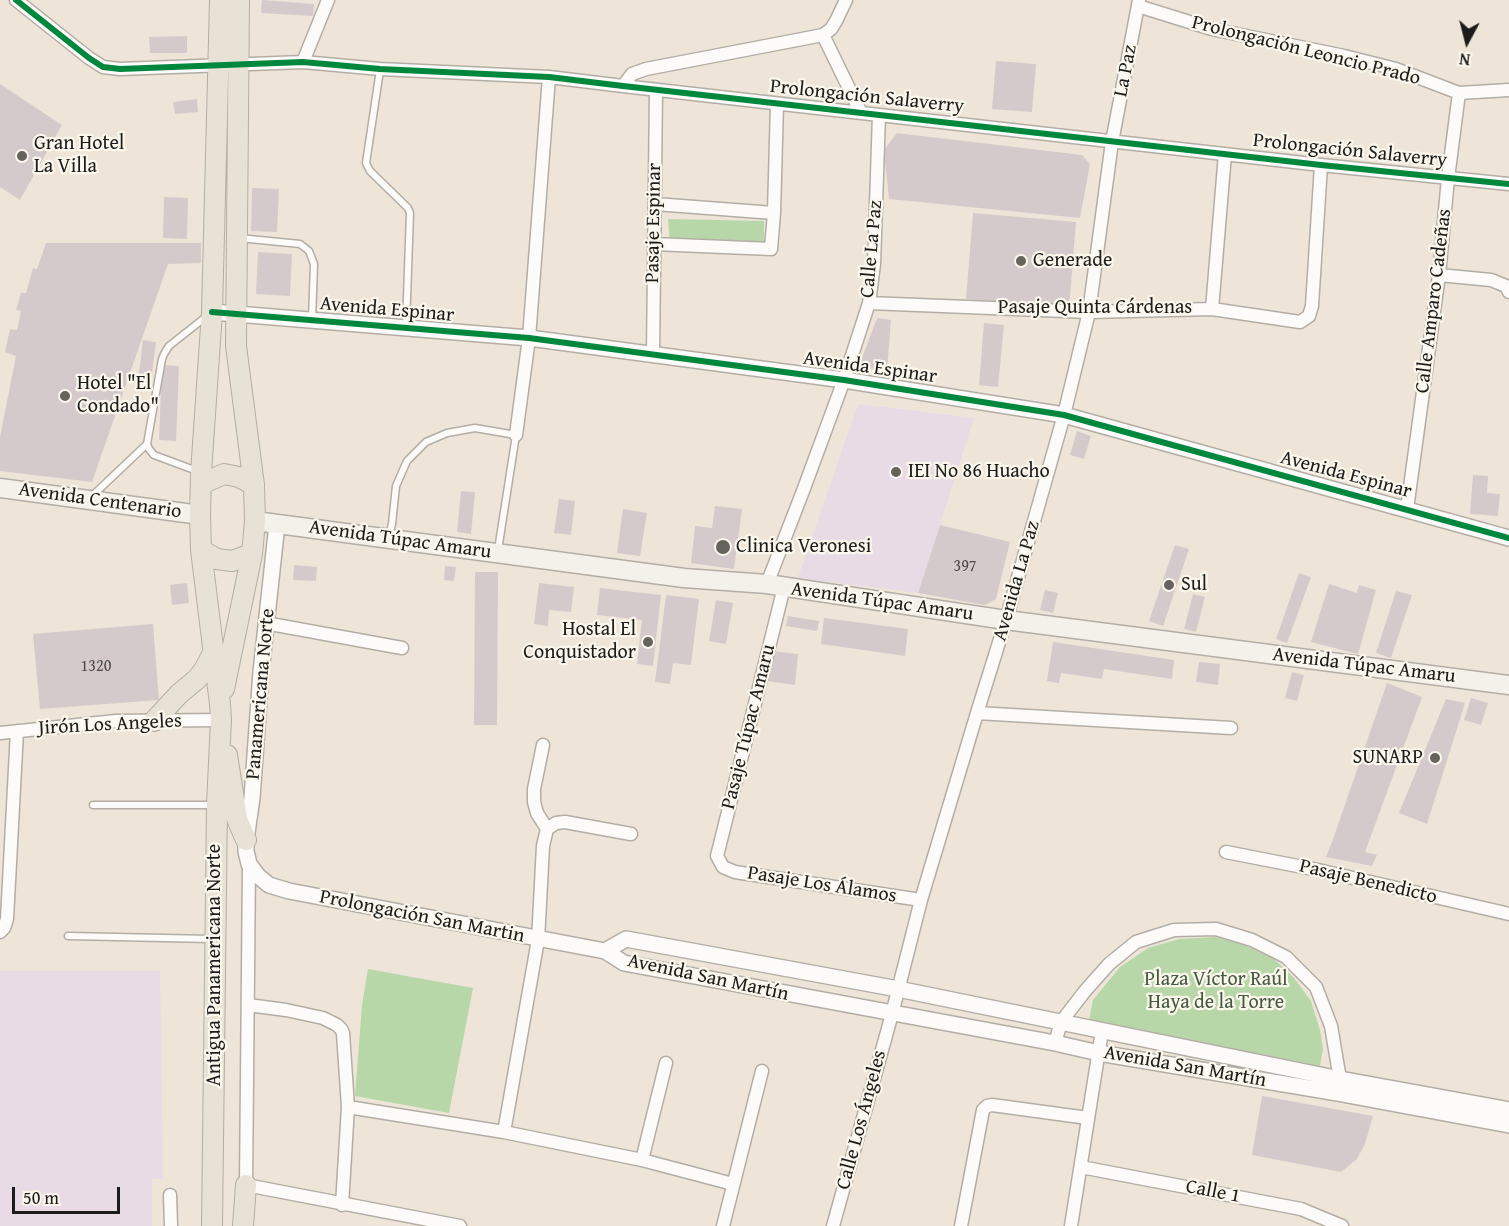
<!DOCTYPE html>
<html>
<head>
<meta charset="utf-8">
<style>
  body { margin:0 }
  #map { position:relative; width:1509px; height:1226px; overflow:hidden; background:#eee5d8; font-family:"Gentium Book Plus",serif }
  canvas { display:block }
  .north { position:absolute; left:1437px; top:12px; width:60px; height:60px; -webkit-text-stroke:4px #fbf7ec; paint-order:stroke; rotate:187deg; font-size:16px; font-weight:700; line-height:24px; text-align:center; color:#1c1c1c }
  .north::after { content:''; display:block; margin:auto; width:21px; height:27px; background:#1c1c1c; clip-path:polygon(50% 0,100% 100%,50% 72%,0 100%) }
  .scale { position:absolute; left:12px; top:1187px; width:108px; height:27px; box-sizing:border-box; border:3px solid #1c1c1c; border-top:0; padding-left:8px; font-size:18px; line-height:21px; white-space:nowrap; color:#1c1c1c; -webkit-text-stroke:4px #fbf7ec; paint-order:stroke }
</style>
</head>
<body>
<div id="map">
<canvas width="1509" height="1226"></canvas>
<div class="north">N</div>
<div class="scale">50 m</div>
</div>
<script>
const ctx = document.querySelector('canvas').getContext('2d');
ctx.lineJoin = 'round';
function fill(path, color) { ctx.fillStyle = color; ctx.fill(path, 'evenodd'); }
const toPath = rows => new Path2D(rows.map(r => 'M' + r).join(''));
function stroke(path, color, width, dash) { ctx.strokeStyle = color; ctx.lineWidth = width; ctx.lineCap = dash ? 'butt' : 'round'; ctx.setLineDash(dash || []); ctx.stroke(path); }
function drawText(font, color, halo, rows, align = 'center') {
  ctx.font = font + ' "Gentium Book Plus",serif'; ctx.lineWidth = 4.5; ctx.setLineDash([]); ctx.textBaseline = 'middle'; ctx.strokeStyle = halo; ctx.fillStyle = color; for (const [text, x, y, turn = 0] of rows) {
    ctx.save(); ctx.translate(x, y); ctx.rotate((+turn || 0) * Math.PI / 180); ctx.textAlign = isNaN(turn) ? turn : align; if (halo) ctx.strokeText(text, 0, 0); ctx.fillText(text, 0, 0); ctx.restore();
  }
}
const built = toPath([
  [858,404,974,418,918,593,798,578],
  [0,971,160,971,163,1179,152,1179,152,1226,0,1226]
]);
const green = toPath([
  [668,219,764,221,764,246,670,244],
  [1216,937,1244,945,1273,958,1294,978,1311,1001,1320,1030,1323,1049,1320,1066,1089,1020,1093,1000,1120,967,1148,948,1179,939],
  [368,969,473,988,449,1113,355,1096,362,1005]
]);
const building = toPath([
  [262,0,314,4,313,16,261,13],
  [187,36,187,53,150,53,149,37],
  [996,61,1036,64,1032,112,992,109],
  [0,84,62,125,20,200,0,187],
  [197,99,198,112,175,114,173,102],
  [897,133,1082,155,1090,164,1080,218,889,199,884,150],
  [252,188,279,189,277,232,251,231],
  [164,197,188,198,187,239,163,238],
  [973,213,1076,222,1069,308,966,299],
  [46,243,201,243,201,263,168,264,92,482,0,471,0,437,16,356,5,352,10,329,17,330,21,311,16,310,21,293,26,293,33,268,37,269],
  [258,252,292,254,290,296,256,294],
  [878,318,891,320,887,370,863,368,860,363,876,321],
  [984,323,1004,325,998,387,979,385],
  [143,340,156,342,151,382,138,381],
  [162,365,179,366,176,441,159,440],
  [1077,431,1091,436,1084,459,1070,455],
  [1473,475,1488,476,1487,493,1500,494,1498,516,1470,514],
  [461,491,475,492,471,534,457,532],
  [559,499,575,501,571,535,554,533],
  [715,506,742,509,734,569,691,563,695,526,712,528],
  [623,509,647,513,640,556,617,553],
  [940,525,1010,542,996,599,985,605,918,593],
  [1175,545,1189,549,1163,626,1149,621],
  [294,565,317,567,316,581,293,580],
  [445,566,456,567,454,581,444,580],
  [475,572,498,572,497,725,474,725],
  [1299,573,1311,577,1287,643,1276,639],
  [187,583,189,603,172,605,170,585],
  [539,583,574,587,571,612,549,610,548,626,534,624],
  [1329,584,1357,593,1359,585,1376,590,1358,654,1311,642],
  [600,588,661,595,653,666,637,664,642,620,597,615],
  [1045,590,1058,593,1053,613,1040,610],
  [1396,591,1412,595,1391,658,1376,653],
  [1193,594,1205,597,1196,632,1184,629],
  [666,595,699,599,691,665,673,663,670,684,655,682],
  [716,600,733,603,726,644,709,641],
  [788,616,819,621,817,631,786,626],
  [824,618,908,629,905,656,821,644],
  [153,624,159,700,40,709,33,634],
  [1053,642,1174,660,1172,679,1104,669,1102,679,1061,673,1059,683,1047,681],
  [772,651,798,654,795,685,767,681],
  [1199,662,1220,664,1218,685,1196,682],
  [1292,672,1304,675,1297,701,1285,698],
  [1387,683,1422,697,1365,852,1377,855,1372,866,1326,857,1332,842],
  [1471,698,1488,703,1481,725,1464,720],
  [1446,699,1465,703,1427,824,1399,813],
  [1262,1096,1373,1116,1365,1144,1357,1159,1341,1172,1252,1155]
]);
const service = toPath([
  [380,70,366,163,370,171,408,208,410,213,406,326],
  [239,238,300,244,309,251,314,264,312,320],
  [197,471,154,455,149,449,147,444,162,359,164,354,169,346,207,316],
  [91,497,147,444],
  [389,536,392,524,396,486,407,461,426,442,447,433,475,428,516,435,498,550],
  [93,805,213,805],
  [68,936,212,939]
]);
const minor = toPath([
  [16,0,89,58,103,67,120,69,303,62,380,69,549,77,623,86,1321,165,1509,184],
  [1138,6,1212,29,1344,56,1396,69,1459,93,1509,90],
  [823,35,861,113],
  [303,62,328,0],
  [623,86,632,74,646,69,823,35,831,29,836,21,846,0],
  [655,204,774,213],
  [654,244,771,249,774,213,777,104],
  [1439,275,1491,280,1506,286,1509,292],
  [869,303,1089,312,1212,309,1300,322,1309,316,1312,306,1321,165],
  [1212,309,1225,154],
  [653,355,656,90],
  [516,435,529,338,549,77],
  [1407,509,1439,275,1448,178,1459,93],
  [767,584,803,491,844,380,869,303,874,264,879,115],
  [784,587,717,856,723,867,735,872,921,900],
  [265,623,402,648],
  [977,713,1231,728],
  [0,733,116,721,221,720],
  [543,745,534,789,534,802,537,813,547,829],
  [1226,852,1318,870,1509,914],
  [249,864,246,1185,460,1226],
  [0,932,4,928,7,919,17,731],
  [248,1005,286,1010,323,1018,337,1025,341,1029,343,1033,348,1107,342,1205],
  [1055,1043,1061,1022,1085,991,1109,964,1136,942,1174,930,1216,929,1252,940,1286,957,1316,987,1331,1026,1340,1079,1339,1086],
  [348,1107,504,1132,642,1160,733,1184],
  [504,1132,538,940,543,846,547,829,556,823,565,822,631,834],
  [642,1160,666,1063],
  [1081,1167,1301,1209,1342,1226],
  [170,1195,171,1226],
  [723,1226,762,1071],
  [833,1226,892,1014,921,900,977,713,1006,620,1064,415,1089,312,1112,142,1139,0],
  [961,1226,983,1110,987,1106,992,1105,1088,1118],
  [1071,1226,1102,1031]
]);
const tertiary = toPath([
  [212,312,529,338,844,380,1064,415,1509,538],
  [277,524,261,672,252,798,246,840,246,851,249,864,258,876,269,885,289,891,605,951,624,963,1055,1043,1099,1053,1338,1093,1509,1125],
  [605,951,626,939,898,989,1340,1079,1509,1110]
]);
const secondary = toPath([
  [0,488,200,515],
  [255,521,684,578,767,584,1006,620,1509,685]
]);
const primary = toPath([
  [201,484,224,474,239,477,254,485],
  [201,550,217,559,232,561,252,554],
  [224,689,252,554,255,521,254,485,236,346,239,0],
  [154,721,179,694,197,679,204,670,214,651],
  [227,755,237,819,246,840],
  [212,1226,217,805,221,720,220,704,201,550,200,515,201,473,212,312,220,0],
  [243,1226,246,1185]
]);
const cycleway = toPath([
  [16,0,89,58,103,67,120,69,303,62,380,69,549,77,623,86,1321,165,1509,184],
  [212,312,529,338,844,380,1064,415,1509,538]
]);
const markers = [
  [22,156,6,"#66625e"],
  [1021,261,6,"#66625e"],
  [65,396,6,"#66625e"],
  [896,472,6,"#66625e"],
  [723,547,8,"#66625e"],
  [1169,585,6,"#66625e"],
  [648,642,6,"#66625e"],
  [1435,758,6,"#66625e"]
];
const numberNames = [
  ["397",965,567],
  ["1320",96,667]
];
const streetNames = [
  ["Prolongación Leoncio Prado",1306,51,14],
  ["La Paz",1126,71,-79],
  ["Prolongación Salaverry",867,97,6],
  ["Prolongación Salaverry",1350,151,6],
  ["Pasaje Espinar",654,223,-89],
  ["Calle La Paz",872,249,-85],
  ["Calle Amparo Cadeñas",1434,301,-83],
  ["Pasaje Quinta Cárdenas",1095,308],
  ["Avenida Espinar",387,310,5],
  ["Avenida Espinar",870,368,8],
  ["Avenida Espinar",1346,475,15],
  ["Avenida Centenario",100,501,8],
  ["Avenida Túpac Amaru",400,540,8],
  ["Avenida La Paz",1017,581,-74],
  ["Avenida Túpac Amaru",882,602,8],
  ["Avenida Túpac Amaru",1364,666,7],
  ["Panamericana Norte",261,694,-85],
  ["Jirón Los Angeles",110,725,-3],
  ["Pasaje Túpac Amaru",749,727,-76],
  ["Pasaje Benedicto",1368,882,13],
  ["Pasaje Los Álamos",822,885,9],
  ["Prolongación San Martin",422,917,11],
  ["Antigua Panamericana Norte",215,965,-90],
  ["Avenida San Martín",708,978,12],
  ["Avenida San Martín",1185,1067,10],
  ["Calle Los Ángeles",862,1120,-75],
  ["Calle 1",1213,1192,11]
];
const poiNames = [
  ["Gran Hotel",34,144],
  ["La Villa",34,167],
  ["Generade",1033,261],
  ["Hotel \"El",77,384],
  ["Condado\"",77,407],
  ["IEI No 86 Huacho",908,472],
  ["Clinica Veronesi",736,547],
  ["Sul",1181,585],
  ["Hostal El",636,630,"right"],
  ["Conquistador",636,653,"right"],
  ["SUNARP",1423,758,"right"]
];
const parkNames = [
  ["Plaza Víctor Raúl",1216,980],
  ["Haya de la Torre",1216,1003]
];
fill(built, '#e8dbe6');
fill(green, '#b8d7a9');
fill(building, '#d5cacb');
stroke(service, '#b3ada5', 9);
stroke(minor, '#b3ada5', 15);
stroke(tertiary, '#b3ada5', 18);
stroke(secondary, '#b3ada5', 21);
stroke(primary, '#b3ada5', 22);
stroke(service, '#fcfbf9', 6);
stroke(minor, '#fcfbf9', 12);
stroke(tertiary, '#fcfbf9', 15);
stroke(secondary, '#f4f1eb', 18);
stroke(primary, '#e7e2d5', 20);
stroke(cycleway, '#00873e', 6);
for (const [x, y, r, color] of markers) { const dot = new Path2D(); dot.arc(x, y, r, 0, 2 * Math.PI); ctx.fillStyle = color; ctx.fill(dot); stroke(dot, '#fbf7ec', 2); }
drawText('16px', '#4a4848', null, numberNames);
drawText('20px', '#1c1c1c', '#fbf7ec', streetNames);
drawText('20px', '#1c1c1c', '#fbf7ec', poiNames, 'left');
drawText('20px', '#435a40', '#fbf7ec', parkNames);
</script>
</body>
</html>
